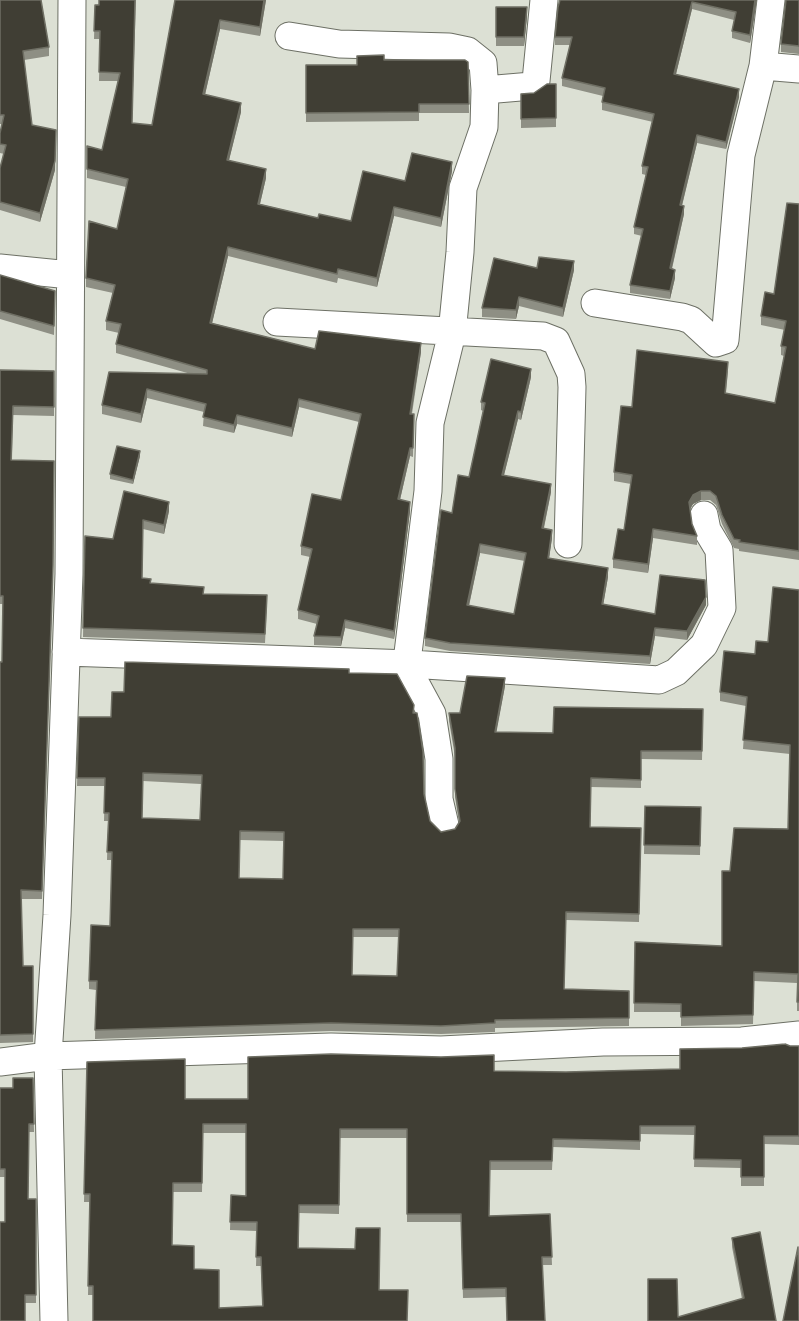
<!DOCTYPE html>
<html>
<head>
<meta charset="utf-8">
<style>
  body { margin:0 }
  canvas { display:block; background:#dce0d4 }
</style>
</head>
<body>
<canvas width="799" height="1321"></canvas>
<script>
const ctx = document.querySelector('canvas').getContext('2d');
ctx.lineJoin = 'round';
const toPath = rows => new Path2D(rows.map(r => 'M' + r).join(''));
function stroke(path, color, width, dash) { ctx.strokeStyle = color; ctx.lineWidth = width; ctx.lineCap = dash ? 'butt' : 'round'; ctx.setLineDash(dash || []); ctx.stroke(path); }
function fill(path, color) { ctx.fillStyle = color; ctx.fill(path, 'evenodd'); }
const minor = toPath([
  [289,36,339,44,449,47,468,51,483,63,485,90],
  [763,66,799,69],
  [0,268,70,275],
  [595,303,682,317,691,320,716,343,725,340,741,155,763,66,771,0],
  [277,322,543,336,556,341,571,374,572,387,568,544],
  [66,652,410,664,659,680,676,672,704,645,722,608,719,550,707,530,704,515],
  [445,825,439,799,439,759,432,714,412,677,408,653,428,491,430,423,452,333,460,252,463,188,484,127,485,90,532,86,536,81,544,0],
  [0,1062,48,1056,331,1047,441,1050,603,1042,742,1041,799,1035],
  [54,1321,48,1056,57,915,69,574,72,0]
]);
const wall = toPath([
  [0,0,49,47,49,56,24,60,32,125,56,130,55,170,40,222,0,210,0,168,4,154,0,153,0,133,2,124,0,124],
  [136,0,132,123,152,125,175,0,266,0,260,36,220,29,205,95,241,112,229,160,266,178,260,204,318,218,351,221,405,181,452,171,441,227,394,216,377,287,338,278,337,283,228,256,212,323,315,349,421,352,412,414,414,414,413,457,410,456,400,500,410,511,394,639,345,628,341,646,314,645,314,636,317,624,298,619,298,610,310,557,301,555,301,546,341,500,359,422,299,407,292,437,237,424,234,433,203,426,204,412,147,398,141,423,102,414,102,405,191,374,116,353,116,344,119,333,106,330,106,321,113,293,86,287,86,278,117,229,126,187,87,178,87,146,102,150,118,81,99,81,100,39,94,39,95,5],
  [560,0,757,0,750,43,732,38,732,31,734,20,692,9,676,74,739,97,726,149,697,143,682,206,684,214,672,269,675,278,670,299,630,293,630,285,642,236,634,234,634,227,646,175,642,174,642,166,653,122,602,110,602,102,603,96,562,86,562,78,570,45,555,45,555,37],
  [799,0,799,54,781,52,781,44],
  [496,7,527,16,524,46,496,46],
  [384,60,468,62,469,113,419,113,419,121,306,122,306,65,357,65],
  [556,84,556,127,521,128,521,94,534,93],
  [799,204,799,560,739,551,739,549,734,548,722,524,716,505,710,500,701,500,693,504,690,509,692,524,697,536,697,545,653,538,648,573,613,568,613,559,624,530,631,484,614,481,614,472,632,407,728,371,726,393,775,403,784,356,781,355,781,346,785,330,761,325,761,316,774,294],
  [537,268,574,270,563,317,519,306,516,319,482,317,482,308],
  [0,275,55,291,54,335,0,319],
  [0,370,54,371,54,416,13,415,12,460,53,574,42,899,21,899,23,966,33,966,33,1042,0,1043,0,662,2,662,3,604,0,604],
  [531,377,521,420,518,419,504,475,551,492,544,528,552,538,549,558,608,577,603,605,655,614,706,605,687,640,655,636,650,664,450,651,425,646,425,638,452,513,469,477,483,411,481,410,481,402],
  [480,553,525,561,514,614,469,606],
  [140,456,133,484,110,479,110,474],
  [124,491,169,511,164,534,143,529,142,578,151,583,204,594,267,604,265,643,83,637,85,536,113,539],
  [799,590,799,1011,797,1011,797,983,754,981,753,1024,681,1026,681,1012,634,1012,635,942,722,946,730,871,788,829,790,754,743,749,746,706,720,701,720,692,755,654,768,642],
  [349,673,413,713,424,794,430,821,441,832,455,829,459,823,455,797,455,757,449,721,449,713,460,713,505,686,496,732,553,733,703,709,702,760,641,759,641,788,591,787,590,827,641,828,639,922,566,920,564,989,629,991,629,1026,495,1028,495,1032,441,1034,331,1031,95,1039,96,990,89,989,89,981,110,926,112,860,107,860,108,821,104,821,105,786,77,786,79,717,111,717,124,692],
  [143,781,201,784,200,820,142,818],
  [240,840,284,841,283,879,239,878],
  [353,937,399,937,397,976,352,975],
  [645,806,701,807,700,855,644,854],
  [790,1046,799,1046,799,1145,764,1144,764,1186,741,1186,741,1168,694,1167,695,1135,640,1134,640,1150,553,1147,552,1170,490,1170,489,1216,550,1214,552,1265,542,1265,506,1297,463,1298,461,1222,407,1222,407,1138,340,1138,339,1214,299,1213,299,1248,379,1290,407,1321,93,1321,93,1295,88,1295,90,1202,84,1202,87,1062,185,1099,248,1099,494,1071,566,1072,680,1069,742,1048],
  [203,1133,246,1133,246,1196,231,1195,230,1230,257,1231,256,1266,261,1266,262,1306,219,1308,194,1269,172,1245,173,1192,202,1192],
  [33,1078,34,1132,29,1132,28,1199,36,1199,36,1303,25,1303,5,1222,5,1177,0,1177,0,1088,13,1088],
  [732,1238,776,1321,678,1317,742,1299,732,1247]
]);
const shadedWall = toPath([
  [264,0,266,0,260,36,260,27],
  [755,0,757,0,750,43,750,35],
  [692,2,692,9,674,82,674,74],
  [527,7,527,16,524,46,524,37],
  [220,20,220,29,203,103,203,94],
  [739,89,739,97,726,149,726,142],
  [241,103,241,112,227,168,227,160],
  [697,135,697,143,680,213,680,205],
  [55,161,55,170,40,222,40,213],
  [452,162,452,171,441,227,441,218],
  [266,169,266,178,258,212,258,204],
  [684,206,684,214,670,276,670,268],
  [394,207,394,216,377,287,377,278],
  [228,247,228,256,210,332,210,323],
  [574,261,574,270,563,317,563,308],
  [675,270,675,278,670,299,670,291],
  [519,297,519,306,516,319,516,310],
  [421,343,421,352,410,422,410,414],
  [531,369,531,377,521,420,521,412],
  [147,389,147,398,141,423,141,414],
  [299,399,299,407,292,437,292,428],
  [518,411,518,419,502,483,502,475],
  [237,415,237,424,234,433,234,425],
  [410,448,410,456,398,508,398,499],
  [140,451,140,456,133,484,133,480],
  [551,484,551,492,542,536,542,528],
  [701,491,701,500,693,504,689,511,689,502,693,495],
  [169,502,169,511,164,534,164,525],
  [410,502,410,511,394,639,394,631],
  [653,529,653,538,648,573,648,564],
  [552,530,552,538,548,566,548,558],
  [480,544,480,553,467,614,467,605],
  [608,568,608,577,602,612,602,604],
  [706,597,706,605,687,640,687,631],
  [345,620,345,628,341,646,341,637],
  [655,628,655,636,650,664,650,656],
  [505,678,505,686,495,740,495,732]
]);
const building = toPath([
  [0,0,41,0,49,47,23,51,32,125,56,130,55,161,40,213,0,202,0,168,6,145,0,144,0,133,4,115,0,115,0,0],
  [99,0,135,0,132,123,152,125,175,0,264,0,260,27,220,20,203,94,241,103,227,160,266,169,258,204,318,218,319,214,351,221,363,171,405,181,412,153,452,162,441,218,394,207,377,278,338,269,337,274,228,247,210,323,315,349,319,331,421,343,410,414,414,414,413,448,410,448,398,499,410,502,394,631,345,620,341,637,314,636,319,616,298,610,312,549,301,546,312,494,341,500,361,414,299,399,292,428,237,415,234,425,203,417,206,404,147,389,141,414,102,405,109,372,207,374,207,370,116,344,121,324,106,321,115,285,86,278,89,221,117,229,128,179,87,169,87,146,102,150,120,73,99,72,100,31,94,31,95,5,99,5,99,0],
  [560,0,755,0,750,35,732,31,736,12,692,2,674,74,739,89,726,142,697,135,680,205,684,206,670,268,675,270,670,291,630,285,643,229,634,227,648,167,642,166,654,114,602,102,605,88,562,78,572,37,555,37,558,7,560,0],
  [786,0,799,0,799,46,781,44,786,0],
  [496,7,527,7,524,37,496,37,496,7],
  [384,55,384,60,465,60,468,62,469,104,419,104,419,112,306,113,306,65,357,65,357,56,384,55],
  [547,84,556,84,556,118,521,119,521,94,534,93,547,84],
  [787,203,799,204,799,551,739,542,740,540,734,539,722,515,716,496,710,491,701,491,693,495,689,502,692,524,697,536,653,529,648,564,613,559,618,529,624,530,632,475,614,472,621,406,632,407,637,350,728,362,725,393,775,403,786,347,781,346,786,321,761,316,765,292,774,294,787,203],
  [539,257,574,261,563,308,519,297,516,310,482,308,494,258,537,268,539,257],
  [0,275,55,291,54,326,0,311,0,275],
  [491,359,531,369,521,412,518,411,502,475,551,484,542,528,552,530,548,558,608,568,602,604,655,614,660,575,705,580,706,597,687,631,655,628,650,656,450,643,425,638,441,510,452,513,458,475,469,477,485,403,481,402,491,359],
  [480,544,526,553,514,614,467,605,480,544],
  [0,370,54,371,54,407,13,406,11,460,54,461,53,565,42,891,21,890,23,966,33,966,33,1034,0,1035,0,662,2,662,3,596,0,596,0,370],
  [117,446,140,451,133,480,110,474,117,446],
  [124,491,169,502,164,525,143,520,142,578,151,579,150,583,204,587,203,594,267,595,265,634,83,628,85,536,113,539,124,491],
  [773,587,799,590,799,1002,797,1002,798,974,754,972,753,1015,681,1017,681,1004,634,1003,635,942,722,946,722,871,730,871,734,828,788,829,790,745,743,740,747,697,720,692,724,651,755,654,756,641,768,642,773,587],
  [125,662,349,669,349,673,397,674,414,705,413,713,417,713,423,752,424,794,430,821,441,832,455,829,460,821,455,789,455,748,449,713,460,713,467,676,505,678,495,732,553,733,554,707,703,709,702,751,641,751,641,780,591,778,590,827,641,828,639,914,566,912,564,989,629,991,629,1018,495,1020,495,1023,441,1026,331,1023,95,1030,97,981,89,981,91,925,110,926,112,852,107,852,109,813,104,813,105,778,77,778,79,717,111,717,112,692,124,692,125,662],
  [143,773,202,775,200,820,142,818,143,773],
  [240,831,284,832,283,879,239,878,240,831],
  [353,929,399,929,397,976,352,975,353,929],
  [645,806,701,807,700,846,644,845,645,806],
  [785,1044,790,1046,799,1046,799,1136,764,1136,764,1177,741,1177,741,1160,694,1159,695,1126,640,1126,640,1141,553,1139,552,1161,490,1161,489,1216,550,1214,552,1257,542,1257,545,1321,507,1321,506,1288,463,1289,461,1214,407,1214,407,1129,340,1129,339,1205,299,1205,298,1248,355,1249,356,1228,380,1228,379,1290,408,1290,407,1321,93,1321,93,1286,88,1286,90,1194,84,1194,87,1062,185,1059,185,1099,248,1099,248,1057,331,1054,441,1057,494,1055,494,1071,566,1072,680,1069,680,1049,742,1048,785,1044],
  [203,1124,246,1124,246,1196,231,1195,230,1222,257,1222,256,1257,261,1257,263,1306,219,1308,219,1270,194,1269,194,1246,172,1245,173,1183,202,1183,203,1124],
  [13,1078,33,1078,34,1124,29,1124,28,1199,36,1199,36,1295,25,1295,25,1321,0,1321,0,1222,5,1222,5,1169,0,1169,0,1088,13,1088,13,1078],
  [760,1232,776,1321,648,1321,648,1279,677,1279,678,1317,744,1298,732,1238,760,1232],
  [798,1247,799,1321,783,1321,798,1247]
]);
stroke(minor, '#6d7065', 29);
stroke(minor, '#fff', 27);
fill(wall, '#8e8f84');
fill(shadedWall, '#6f6f64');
fill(building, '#403e34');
stroke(building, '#6f6f64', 1.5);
</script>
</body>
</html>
